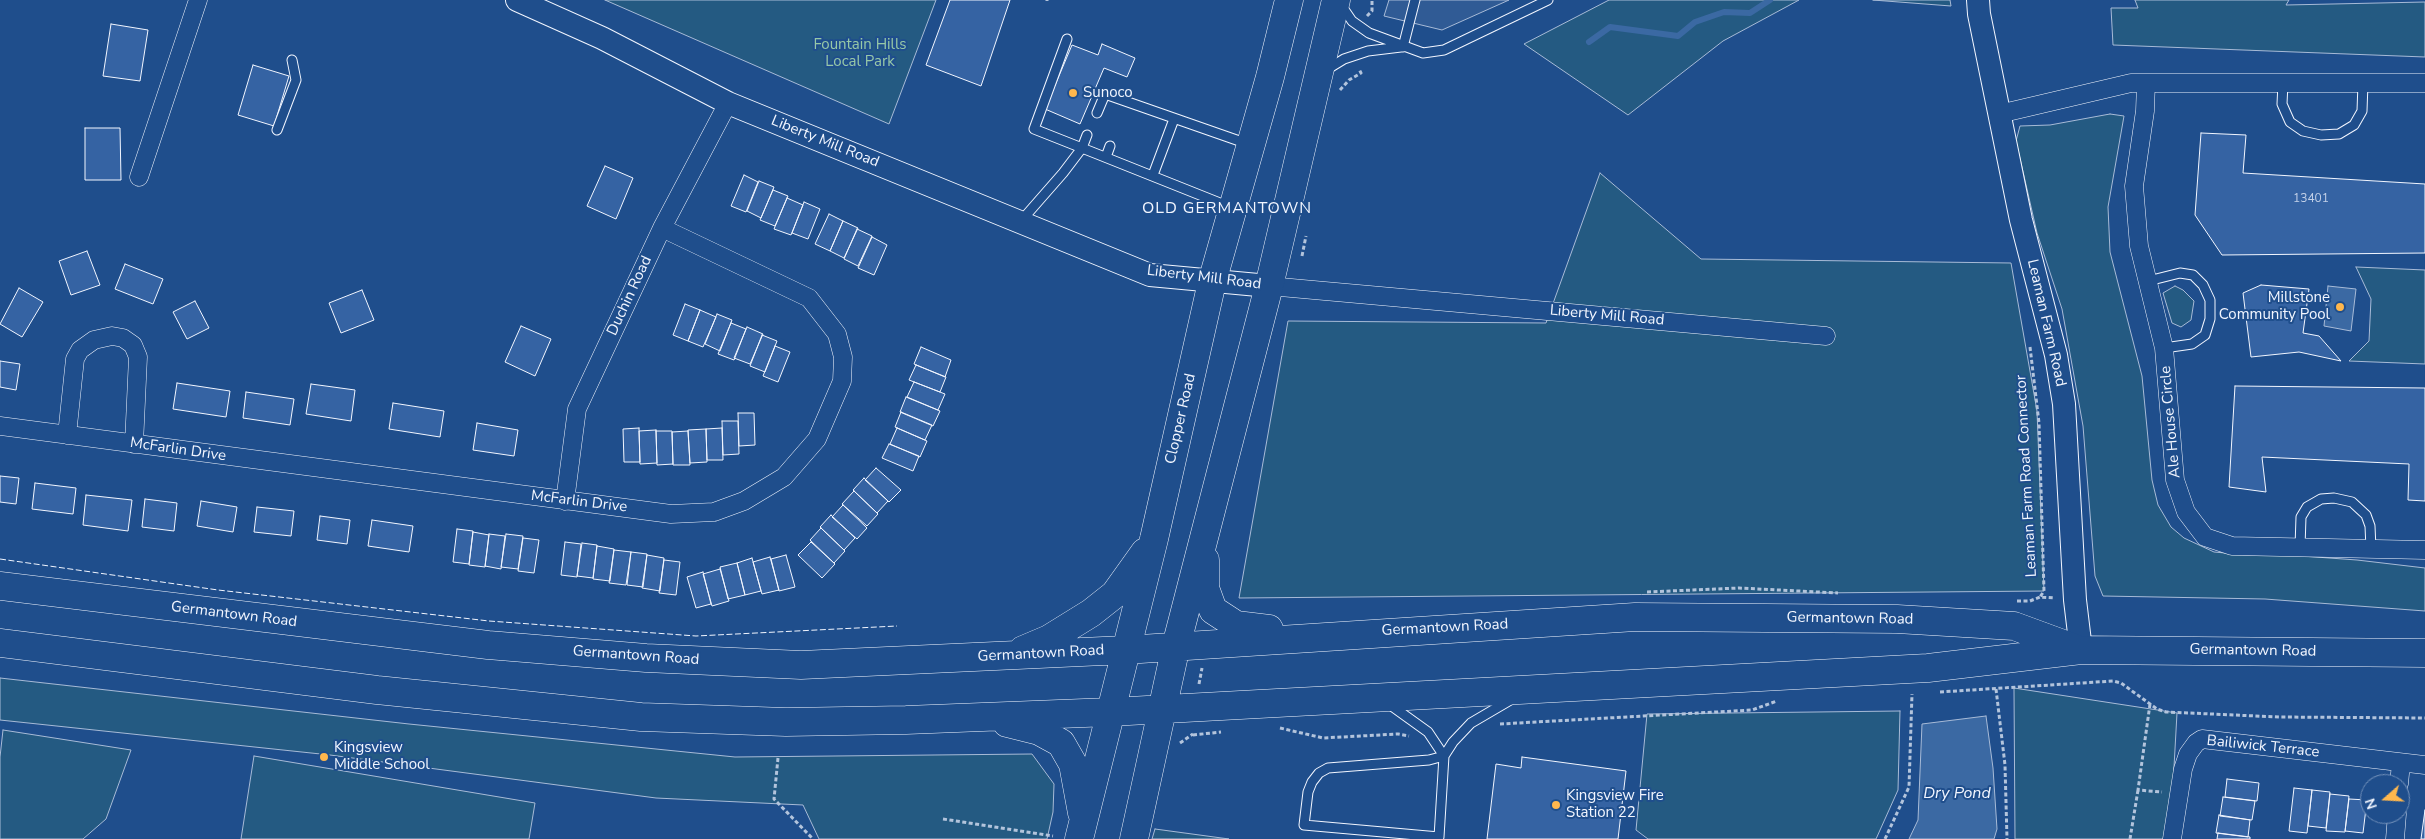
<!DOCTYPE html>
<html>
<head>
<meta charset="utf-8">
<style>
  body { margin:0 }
  #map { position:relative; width:2425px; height:839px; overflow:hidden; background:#1f4e8c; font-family:"Nunito Sans",sans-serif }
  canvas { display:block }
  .north { position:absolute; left:2360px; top:774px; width:50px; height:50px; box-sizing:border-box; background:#1f4e8c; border:1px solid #7391ba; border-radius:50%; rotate:251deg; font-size:14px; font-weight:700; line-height:20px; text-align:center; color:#f2f6ff }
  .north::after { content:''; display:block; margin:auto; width:18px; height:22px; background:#ffb74d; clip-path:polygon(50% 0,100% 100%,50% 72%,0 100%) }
</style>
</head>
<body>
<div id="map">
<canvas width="2425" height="839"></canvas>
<div class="north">N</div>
</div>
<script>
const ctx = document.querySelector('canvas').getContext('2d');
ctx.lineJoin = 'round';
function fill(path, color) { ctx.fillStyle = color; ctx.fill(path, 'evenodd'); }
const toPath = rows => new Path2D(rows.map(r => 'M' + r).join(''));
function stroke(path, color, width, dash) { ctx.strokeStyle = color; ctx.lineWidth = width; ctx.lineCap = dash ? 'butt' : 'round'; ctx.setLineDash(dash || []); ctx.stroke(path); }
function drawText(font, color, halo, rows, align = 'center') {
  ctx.font = font + ' "Nunito Sans",sans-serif'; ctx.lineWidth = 4; ctx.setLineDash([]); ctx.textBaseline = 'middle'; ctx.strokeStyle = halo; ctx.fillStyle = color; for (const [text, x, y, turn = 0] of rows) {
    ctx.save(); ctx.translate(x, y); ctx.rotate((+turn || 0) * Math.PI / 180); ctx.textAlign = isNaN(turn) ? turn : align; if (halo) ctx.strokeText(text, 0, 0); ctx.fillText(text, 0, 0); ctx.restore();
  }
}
const green = toPath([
  [605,0,936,0,889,124,605,0],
  [1609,0,1799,0,1723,41,1628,115,1524,44,1609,0],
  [1873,0,1950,0,1951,6,1873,0],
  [2135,0,2289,0,2286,5,2425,2,2425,57,2113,45,2111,8,2138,8,2135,0],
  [2110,114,2124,116,2108,207,2110,252,2142,376,2152,480,2158,505,2171,527,2184,538,2214,552,2248,555,2274,554,2357,560,2425,568,2425,611,2265,599,2103,596,2095,576,2083,426,2062,309,2037,233,2016,141,2020,126,2050,125,2110,114],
  [1600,173,1701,259,2011,263,2037,411,2044,591,1239,598,1288,321,1546,323,1600,173],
  [2356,267,2425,270,2425,364,2349,361,2369,341,2371,299,2356,267],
  [2175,286,2183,290,2194,301,2191,320,2181,327,2172,323,2163,293,2175,286],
  [0,678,409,724,735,757,1032,754,1054,784,1053,812,1047,839,819,839,803,805,656,798,330,755,0,720,0,678],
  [2014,688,2177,713,2170,839,2015,839,2014,688],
  [1900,711,1898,790,1876,839,1648,839,1636,830,1647,714,1900,711],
  [3,730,131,750,106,819,83,839,0,839,0,757,3,730],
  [254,756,535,803,529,839,241,839,254,756],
  [1155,829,1229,839,1152,839,1155,829]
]);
const parking = toPath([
  [1389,0,1509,0,1442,30,1384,16,1389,0]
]);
const water = toPath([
  [2328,286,2356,289,2351,331,2324,326,2328,286],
  [1986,716,1993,768,1997,829,1994,839,1909,839,1918,820,1922,724,1986,716]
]);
const stream = toPath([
  [1589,42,1610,27,1678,36,1695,22,1724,12,1750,13,1770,0]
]);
const building = toPath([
  [950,0,1010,0,981,86,926,65,950,0],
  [111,24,148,30,140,81,103,76,111,24],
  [1102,44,1135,58,1127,77,1104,68,1080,124,1045,109,1072,45,1098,55,1102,44],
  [253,65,289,76,274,126,238,115,253,65],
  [85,128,120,128,121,180,85,180,85,128],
  [2201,133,2246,135,2243,173,2425,184,2425,253,2222,255,2195,215,2201,133],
  [605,166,633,178,616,219,587,206,605,166],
  [744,175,758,182,746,212,731,206,744,175],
  [759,181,774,187,761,218,747,211,759,181],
  [773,190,788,196,775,226,760,220,773,190],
  [787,198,803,205,791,235,774,229,787,198],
  [804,202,820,209,808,239,792,233,804,202],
  [829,214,843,221,830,251,815,244,829,214],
  [843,221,858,228,844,258,830,251,843,221],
  [857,229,872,236,858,266,844,259,857,229],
  [872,237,887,245,874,275,858,268,872,237],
  [87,251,100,285,71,295,59,261,87,251],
  [125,264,163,279,153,304,115,289,125,264],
  [2261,285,2309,289,2303,333,2319,336,2341,361,2299,352,2251,357,2243,293,2261,285],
  [19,288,43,302,22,337,0,324,19,288],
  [362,290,374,320,341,333,329,303,362,290],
  [195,301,209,328,187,339,173,312,195,301],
  [685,304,700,310,688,341,673,335,685,304],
  [700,310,716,317,703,347,688,341,700,310],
  [717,314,732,320,720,351,705,344,717,314],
  [731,323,746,329,734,360,718,354,731,323],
  [521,326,551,339,535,376,505,362,521,326],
  [747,327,763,334,750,364,734,358,747,327],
  [762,335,777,341,765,372,750,366,762,335],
  [775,346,790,352,778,382,763,376,775,346],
  [921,347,951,360,945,377,914,364,921,347],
  [0,361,20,364,16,390,0,387,0,361],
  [916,365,946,377,940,392,909,380,916,365],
  [914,382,945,394,938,410,907,397,914,382],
  [177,383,230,391,226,417,173,409,177,383],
  [311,384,355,390,351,421,306,414,311,384],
  [2235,386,2425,388,2425,501,2408,500,2409,464,2262,457,2266,492,2229,487,2235,386],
  [246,392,294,399,290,425,243,418,246,392],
  [906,397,940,411,933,426,900,412,906,397],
  [393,403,444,411,440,437,389,429,393,403],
  [901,412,932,425,925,440,895,427,901,412],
  [738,413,754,413,755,445,739,446,738,413],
  [722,421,738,421,739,454,723,455,722,421],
  [477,423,518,430,514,456,473,450,477,423],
  [639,428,640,462,624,462,623,429,639,428],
  [722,428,723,460,707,460,706,429,722,428],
  [897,428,927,441,920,457,890,444,897,428],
  [706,429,707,462,690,463,688,430,706,429],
  [656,430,657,463,640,464,639,431,656,430],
  [656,431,672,431,673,464,657,465,656,431],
  [688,431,690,465,673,465,672,432,688,431],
  [889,444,919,456,913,471,882,458,889,444],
  [876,468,901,490,889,502,865,480,876,468],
  [0,476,19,478,16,504,0,502,0,476],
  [864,478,888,501,877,513,853,490,864,478],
  [35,483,76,488,73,514,32,509,35,483],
  [854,491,878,514,867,526,842,504,854,491],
  [86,495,132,500,128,531,83,525,86,495],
  [145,499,177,503,174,531,142,527,145,499],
  [201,501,237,507,233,532,197,526,201,501],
  [843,505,867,528,857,539,832,517,843,505],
  [257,507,294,511,291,536,254,532,257,507],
  [831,515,855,538,844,550,820,527,831,515],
  [320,516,350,520,347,544,317,540,320,516],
  [372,520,413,526,409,552,368,546,372,520],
  [821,528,845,551,834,563,810,540,821,528],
  [457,529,473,531,469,564,453,562,457,529],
  [473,532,489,535,485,567,469,565,473,532],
  [489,534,505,536,501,569,485,566,489,534],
  [506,534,523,536,518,569,501,567,506,534],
  [523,538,539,540,534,573,518,571,523,538],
  [565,542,581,544,577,577,561,575,565,542],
  [811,542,835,564,822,578,798,555,811,542],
  [582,543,597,545,593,578,577,576,582,543],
  [597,546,614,549,610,581,593,579,597,546],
  [614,550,631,552,626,585,609,583,614,550],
  [631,552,647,554,643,587,627,585,631,552],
  [647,555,664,558,660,591,642,588,647,555],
  [786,555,795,587,779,591,771,559,786,555],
  [770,557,779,590,762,594,753,562,770,557],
  [752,558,761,591,745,595,737,563,752,558],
  [664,560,680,562,676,595,659,593,664,560],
  [737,563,745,595,728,599,720,567,737,563],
  [720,569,729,601,712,606,703,574,720,569],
  [703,572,711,604,696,608,687,577,703,572],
  [1522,757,1626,771,1618,839,1487,839,1496,764,1521,768,1522,757],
  [2227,779,2259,783,2257,801,2225,797,2227,779],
  [2294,788,2312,790,2307,833,2289,831,2294,788],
  [2312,790,2330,792,2326,828,2308,826,2312,790],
  [2330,794,2349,796,2345,832,2326,831,2330,794],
  [2223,797,2255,801,2252,820,2220,816,2223,797],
  [2349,799,2367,800,2363,833,2345,831,2349,799],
  [2425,810,2425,839,2421,839,2425,810],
  [2219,815,2250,820,2248,837,2216,833,2219,815],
  [2218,833,2250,837,2250,839,2217,839,2218,833]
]);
const path = toPath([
  [1047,0,1047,1],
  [1367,16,1372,11,1372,0],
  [1340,90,1349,80,1361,73,1359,69],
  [1302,256,1306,236],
  [2030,347,2039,423,2044,591,2040,597],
  [1647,592,1739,588,1838,593],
  [2017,601,2030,601,2040,597,2055,598],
  [1199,684,1202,668],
  [1996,689,2005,765,2007,839],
  [1940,692,2113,681,2121,683,2157,709,2166,712,2279,717,2425,718],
  [2150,704,2138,790,2162,792],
  [1500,724,1752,710,1777,701],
  [1280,728,1323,738,1398,734,1409,736],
  [1193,735,1221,732],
  [1180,743,1193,734],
  [778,758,774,799,813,839],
  [943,819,1053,836],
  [1885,839,1909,787,1912,694],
  [2130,839,2138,790]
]);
const service = toPath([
  [1341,5,1352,21,1369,33,1423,53,1444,50,1548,0],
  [1067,39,1034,129,1082,148,1087,135],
  [1403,47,1415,0],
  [1326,70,1344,59,1368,51,1401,47],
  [2283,83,2282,104,2290,122,2303,131,2321,135,2339,134,2354,125,2362,111,2363,83],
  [1097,113,1105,94,1248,144],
  [277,130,296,80,292,60],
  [1106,157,1110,146],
  [1153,175,1174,119],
  [1021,221,1063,173,1082,148,1230,207],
  [2148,281,2180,273,2193,275,2203,285,2210,300,2210,319,2205,335,2192,344,2164,348],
  [2300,547,2301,517,2307,507,2321,499,2334,498,2352,502,2366,515,2370,526,2371,549],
  [1389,704,1428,732,1444,756],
  [1444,756,1429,760,1328,768,1319,773,1312,782,1308,792,1304,825,1439,837,1444,756,1453,742,1471,723,1512,699]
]);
const minor = toPath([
  [2146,83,2145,111,2134,186,2139,246,2164,348,2175,480,2186,512,2205,537,2232,546,2425,550],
  [1999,114,2131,83,2425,83],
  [139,177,198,0],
  [1269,286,1826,336],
  [0,426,671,514,714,512,744,501,784,477,817,439,842,381,843,357,837,334,809,298,662,228],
  [67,435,75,359,80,350,94,340,112,336,123,338,133,345,138,357,134,444],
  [565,501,577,409,662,228,728,103],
  [2399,784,2401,763],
  [2172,839,2183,769,2188,754,2196,743,2202,739,2425,765],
  [2395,839,2397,814]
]);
const tertiary = toPath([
  [517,0,602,38,728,103,1150,275,1269,286],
  [1978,0,1979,14,2021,220,2056,355,2064,404,2075,600,2081,650]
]);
const primary = toPath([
  [1205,560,1205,588,1213,610,1236,625,1269,629],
  [0,586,488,645,646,658,801,665,1125,650,1635,617,1897,619,2014,626,2074,648],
  [0,643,377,690,641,717,786,722,906,720,1110,712,1928,668,2081,650,2425,653],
  [1023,650,1049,639,1091,613,1115,594,1145,552],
  [1007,723,1039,731,1061,743,1073,764,1082,813],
  [1079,839,1154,539,1212,282,1270,77,1289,0],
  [1134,839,1176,646,1269,286,1336,0]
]);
const fence = toPath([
  [0,559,218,590,489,621,696,636,897,626]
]);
const markers = [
  [1073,93,5,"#ffb74d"],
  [2340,307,5,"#ffb74d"],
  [324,757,5,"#ffb74d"],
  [1556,805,5,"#ffb74d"]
];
const numberNames = [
  ["13401",2311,199]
];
const parkNames = [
  ["Fountain Hills",860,45],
  ["Local Park",860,62]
];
const poiNames = [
  ["Sunoco",1083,93],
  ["Millstone",2330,298,"right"],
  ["Community Pool",2330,315,"right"],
  ["Kingsview",334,748],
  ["Middle School",334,765],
  ["Kingsview Fire",1566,796],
  ["Station 22",1566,813]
];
const streetNames = [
  ["Liberty Mill Road",825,142,22],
  ["Liberty Mill Road",1204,278,7],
  ["Duchin Road",630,296,-65],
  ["Liberty Mill Road",1607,316,5],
  ["Leaman Farm Road",2046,323,77],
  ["Clopper Road",1181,419,-77],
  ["Ale House Circle",2171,422,-95],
  ["McFarlin Drive",178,450,8],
  ["Leaman Farm Road Connector",2027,476,-93],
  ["McFarlin Drive",579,502,7],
  ["Germantown Road",234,615,7],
  ["Germantown Road",1850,619,1],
  ["Germantown Road",1445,628,-3],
  ["Germantown Road",2253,651,1],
  ["Germantown Road",1041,654,-3],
  ["Germantown Road",636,656,4],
  ["Bailiwick Terrace",2263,747,6]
];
const neighbourhoodNames = [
  ["OLD GERMANTOWN",1227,209]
];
const waterNames = [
  ["Dry Pond",1957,794]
];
fill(green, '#245a82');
stroke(green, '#a8bbd7', 1);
fill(parking, '#305b95');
stroke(parking, '#a8bbd7', 1);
fill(water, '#3b69a3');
stroke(water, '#a8bbd7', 1);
stroke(stream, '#3b69a3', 6);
fill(building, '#3563a3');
stroke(building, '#f2f6ff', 1);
stroke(service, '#f2f6ff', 11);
stroke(minor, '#f2f6ff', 19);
stroke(tertiary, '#f2f6ff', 24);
stroke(primary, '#f2f6ff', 29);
stroke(path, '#b3c4dc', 3, [4, 2.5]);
stroke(service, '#1f4e8c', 9);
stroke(minor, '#1f4e8c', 18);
stroke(tertiary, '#1f4e8c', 22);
stroke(primary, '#1f4e8c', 28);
stroke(fence, '#f2f6ff', 1, [6, 2.5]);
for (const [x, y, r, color] of markers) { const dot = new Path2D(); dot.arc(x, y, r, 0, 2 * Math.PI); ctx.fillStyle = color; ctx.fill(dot); stroke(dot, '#1f4e8c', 2); }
drawText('12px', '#c3d1e8', null, numberNames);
drawText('15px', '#97c8a6', '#1f4e8c', parkNames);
drawText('15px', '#f2f6ff', '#1f4e8c', poiNames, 'left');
drawText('15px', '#f2f6ff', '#1f4e8c', streetNames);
ctx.letterSpacing = '1px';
drawText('16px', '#f2f6ff', '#1f4e8c', neighbourhoodNames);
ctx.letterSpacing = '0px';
drawText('italic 16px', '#f2f6ff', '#1f4e8c', waterNames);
</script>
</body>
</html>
